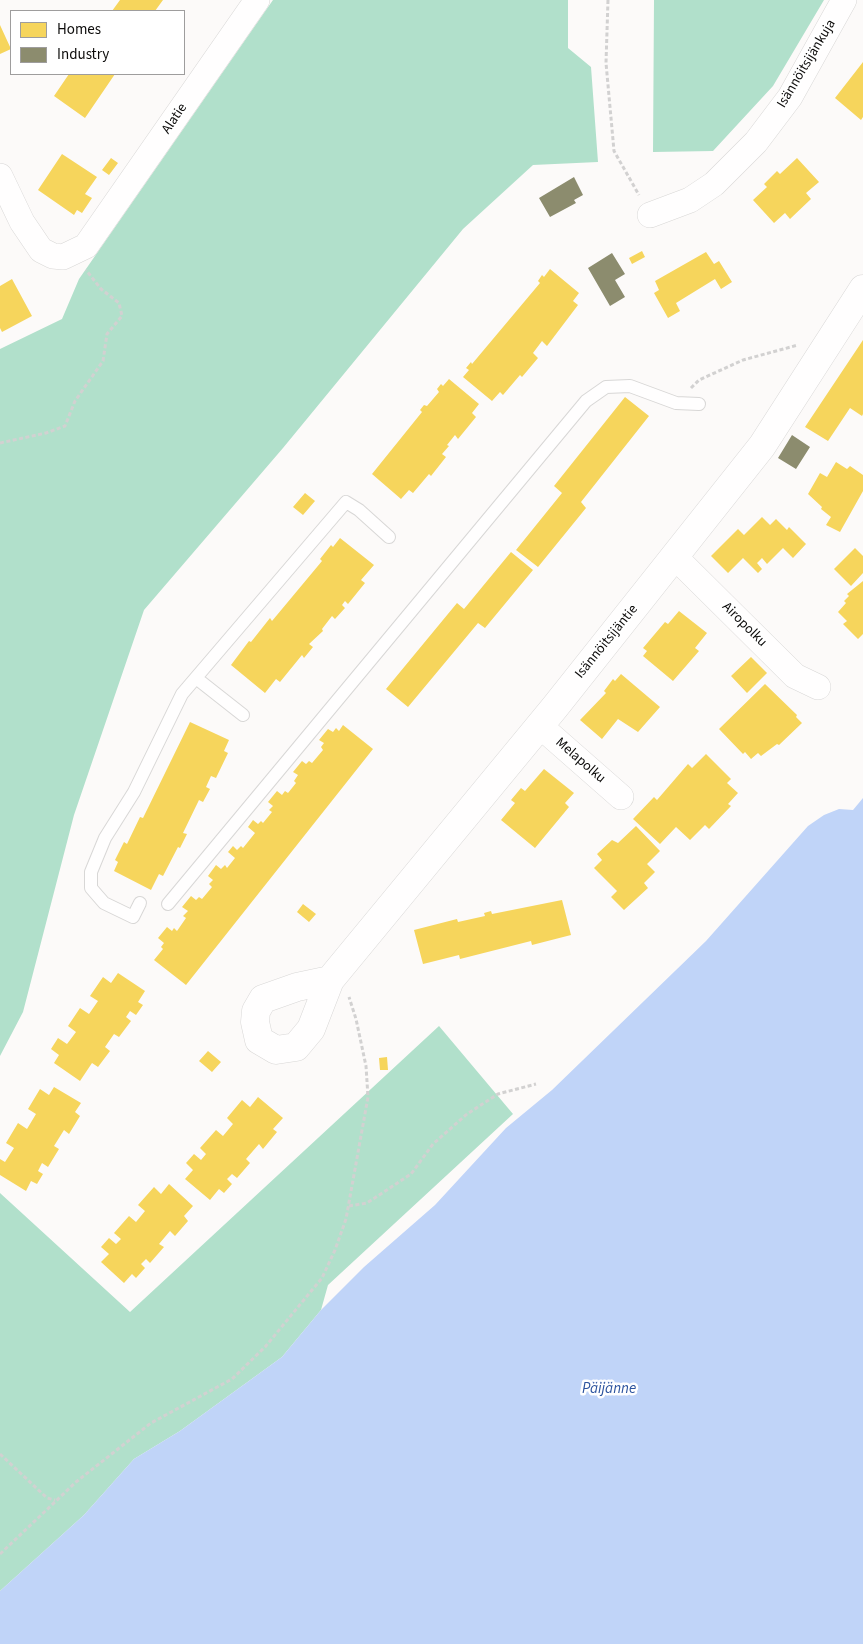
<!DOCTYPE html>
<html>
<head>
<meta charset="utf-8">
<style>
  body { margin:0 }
  #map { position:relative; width:863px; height:1644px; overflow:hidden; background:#fcfaf9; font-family:"Source Sans 3",sans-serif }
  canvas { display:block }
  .legend { position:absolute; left:10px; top:10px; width:175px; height:65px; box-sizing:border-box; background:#fff; border:1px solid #9e9d9d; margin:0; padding:6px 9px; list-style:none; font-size:15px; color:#0c0b0a }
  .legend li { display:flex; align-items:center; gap:10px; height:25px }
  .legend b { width:25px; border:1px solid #9e9d9d }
</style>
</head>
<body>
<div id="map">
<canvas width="863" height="1644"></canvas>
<ul class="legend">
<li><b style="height:14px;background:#f6d55c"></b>Homes</li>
<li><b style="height:14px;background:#8c8c6e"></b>Industry</li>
</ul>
</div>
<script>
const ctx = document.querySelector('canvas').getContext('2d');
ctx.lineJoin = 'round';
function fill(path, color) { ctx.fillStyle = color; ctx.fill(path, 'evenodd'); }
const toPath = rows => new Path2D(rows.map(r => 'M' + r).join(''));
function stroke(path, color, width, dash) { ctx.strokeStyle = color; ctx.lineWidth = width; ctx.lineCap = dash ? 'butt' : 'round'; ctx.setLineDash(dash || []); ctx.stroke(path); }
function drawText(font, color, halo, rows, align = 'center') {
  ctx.font = font + ' "Source Sans 3",sans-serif'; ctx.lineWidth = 5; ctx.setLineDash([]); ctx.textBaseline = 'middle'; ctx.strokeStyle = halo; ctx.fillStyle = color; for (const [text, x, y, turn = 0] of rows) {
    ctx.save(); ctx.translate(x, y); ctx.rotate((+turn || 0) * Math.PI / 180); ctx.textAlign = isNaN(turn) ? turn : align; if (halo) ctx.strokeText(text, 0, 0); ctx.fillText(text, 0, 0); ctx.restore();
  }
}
const forest = toPath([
  [273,0,568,0,568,48,591,67,598,162,533,165,463,229,283,448,144,610,74,815,23,1012,0,1056,0,349,62,319,79,279],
  [654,0,824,0,773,86,713,151,653,152],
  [439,1026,513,1114,328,1285,321,1310,282,1357,180,1431,134,1459,84,1515,0,1591,0,1193,130,1312]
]);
const water = toPath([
  [863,798,863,1644,0,1644,0,1591,84,1515,134,1459,180,1431,282,1357,321,1310,364,1267,435,1205,506,1128,552,1090,706,941,808,826,824,815,839,809,853,810]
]);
const homes = toPath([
  [120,0,163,0,155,11,112,11],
  [0,25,11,49,0,54],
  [863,62,863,117,861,120,835,98],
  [69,74,115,74,85,118,54,96],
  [62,154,97,177,85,194,92,198,82,213,77,210,74,215,38,190],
  [111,158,118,163,109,175,102,170],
  [797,158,819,182,806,193,811,199,790,219,785,213,774,223,753,200,767,187,764,184,777,171,780,174],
  [642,251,645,257,632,264,629,258],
  [706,252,714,264,719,261,732,282,721,289,715,279,676,303,680,311,668,318,654,293,659,290,655,281],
  [550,269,579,293,573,301,578,305,547,346,542,341,533,353,538,358,522,377,520,375,503,395,500,392,492,401,463,377,469,370,466,368,471,362,472,364,540,283,538,281,542,275,544,277],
  [12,279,32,316,2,332,0,328,0,286],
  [863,340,863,414,862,416,850,408,828,441,805,427],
  [449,379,479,404,472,413,476,417,458,439,455,435,447,445,449,446,442,454,446,457,431,476,429,474,413,493,409,490,401,499,372,474,422,412,420,410,424,405,427,406,439,392,437,389,441,384,443,386],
  [625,397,649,416,581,502,586,508,538,567,516,550,562,493,554,486],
  [836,462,847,469,850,466,863,475,863,491,840,532,826,525,831,517,821,509,822,507,808,494,820,473,827,477],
  [305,493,315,501,303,515,293,507],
  [762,517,770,525,776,519,787,530,789,527,806,544,793,558,783,548,767,564,762,558,757,563,762,569,758,573,743,558,728,573,711,556,738,529,744,535],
  [340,538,374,565,361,580,365,583,348,604,345,601,342,605,345,608,335,619,332,616,322,629,323,631,309,644,313,647,304,658,302,655,280,682,276,679,265,693,231,665,249,641,251,642,270,618,272,621,322,561,320,559,331,545,333,547],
  [855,548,863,556,863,573,851,586,834,569],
  [511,552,533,570,485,628,478,623,408,707,386,689,457,603,464,609],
  [863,581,863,634,858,639,843,624,847,621,838,612,846,603,844,601,849,596,847,594],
  [679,611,707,633,695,648,699,651,673,681,643,656,647,651,643,648,665,622,668,624],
  [751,657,767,673,747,693,731,676],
  [621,674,660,707,638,732,618,719,602,739,580,720,606,693,604,691,613,679,615,681],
  [765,684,797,715,796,717,802,723,779,745,777,744,761,756,758,753,751,759,745,752,743,754,719,729],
  [190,722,229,740,224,751,228,753,216,778,211,776,206,787,210,789,203,802,199,800,183,833,187,834,180,848,178,847,163,876,159,874,151,890,114,871,118,862,115,860,124,842,127,844,140,817,143,818],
  [343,725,373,749,186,985,154,960,163,949,161,947,164,943,158,938,167,927,172,931,174,928,177,931,186,918,183,916,188,911,182,907,191,896,196,900,199,897,202,899,212,887,209,884,213,880,208,876,216,865,221,869,225,865,227,868,235,858,228,852,233,846,237,850,241,846,243,848,255,833,248,827,253,820,258,824,261,821,263,823,272,812,269,810,273,806,268,802,277,791,282,795,285,791,288,793,296,783,294,781,298,775,293,772,302,761,306,764,309,761,312,763,323,750,321,747,324,743,319,740,328,729,333,732,336,728,339,731],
  [706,754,731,779,727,783,738,793,728,804,731,806,709,829,705,825,690,840,676,827,660,844,633,819,654,797,657,800,688,764,692,768],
  [544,769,574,793,565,803,569,807,535,848,501,820,515,803,511,800,521,788,525,791],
  [636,826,660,851,647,864,655,872,644,883,648,888,624,910,611,897,617,891,594,868,602,860,597,854,612,840,618,843],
  [562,900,571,935,532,945,531,941,460,959,459,955,423,964,414,930,457,919,458,922,485,916,484,913,491,911,492,914],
  [303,904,316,914,309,922,297,912],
  [118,973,145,991,138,1002,143,1005,136,1015,130,1011,126,1017,131,1021,119,1037,114,1034,105,1047,110,1051,98,1067,92,1063,80,1081,54,1063,59,1055,51,1049,58,1038,67,1044,76,1032,68,1026,80,1008,89,1014,98,1001,90,996,103,977,111,983],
  [208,1051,221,1062,212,1072,199,1061],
  [387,1057,388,1070,380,1070,379,1058],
  [54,1087,81,1103,75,1112,80,1116,69,1134,64,1130,54,1146,59,1149,48,1167,42,1163,38,1171,43,1174,37,1184,31,1181,26,1191,0,1175,0,1159,5,1162,14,1148,6,1143,18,1123,27,1129,36,1114,28,1109,40,1089,49,1095],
  [258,1097,283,1118,273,1129,277,1132,263,1149,259,1144,246,1159,250,1163,237,1178,232,1174,227,1179,232,1184,224,1193,219,1189,210,1200,185,1179,193,1170,186,1163,194,1154,201,1160,206,1154,200,1148,216,1130,223,1136,233,1124,227,1118,242,1100,250,1107],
  [169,1184,193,1206,184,1216,188,1221,175,1236,170,1231,159,1244,164,1247,150,1263,146,1259,141,1264,145,1268,136,1278,132,1274,124,1283,101,1262,109,1254,101,1247,109,1238,116,1244,121,1239,114,1233,129,1216,136,1222,145,1211,138,1205,154,1187,161,1194]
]);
const industry = toPath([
  [574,177,583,195,574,200,576,203,550,217,539,198],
  [612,253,625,274,615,280,625,297,610,306,588,268],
  [792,435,810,447,796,469,778,458]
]);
const path = toPath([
  [608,0,606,63,614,151,639,195],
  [691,388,699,380,743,360,798,345],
  [0,443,46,433,65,426,75,401,103,361,107,334,122,316,119,303,101,289,86,270],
  [349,1206,367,1203,411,1174,433,1144,467,1114,498,1094,536,1084],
  [0,1454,47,1498,55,1500],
  [0,1554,76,1482,151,1423,232,1379,265,1347,322,1278,335,1250,346,1219,368,1097,366,1066,356,1019,349,997]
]);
const lane = toPath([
  [196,678,243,715],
  [140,903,133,917,104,903,91,888,91,872,105,838,134,792,182,694,346,502,359,510,389,537],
  [168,904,586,401,606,387,630,386,676,403,699,404]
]);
const street = toPath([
  [0,176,22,222,41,250,53,256,63,257,86,246,257,0],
  [650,215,690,200,714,184,756,142,790,97,844,0],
  [675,557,795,676,818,687],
  [539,725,621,797]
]);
const secondary = toPath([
  [330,980,297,987,263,999,256,1011,255,1022,259,1040,276,1050,296,1047,311,1029,330,980,555,707,762,446,863,289]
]);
const streetNames = [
  ["Isännöitsijänkuja",807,64,-59],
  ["Alatie",175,119,-56],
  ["Airopolku",744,625,45],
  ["Isännöitsijäntie",607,642,-51],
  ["Melapolku",580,761,41]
];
const waterNames = [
  ["Päijänne",609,1390]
];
fill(forest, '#b1e0cb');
fill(water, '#c0d4f8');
fill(homes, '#f6d55c');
fill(industry, '#8c8c6e');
stroke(lane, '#d8d7d6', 14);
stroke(street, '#d8d7d6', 26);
stroke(secondary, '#d8d7d6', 29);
stroke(path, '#d2d1d1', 3, [4, 2.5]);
stroke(lane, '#fffefe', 12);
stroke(street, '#fffefe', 25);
stroke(secondary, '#fffefe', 28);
drawText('14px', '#0c0b0a', '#fff', streetNames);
drawText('italic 15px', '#2c539e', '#fff', waterNames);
</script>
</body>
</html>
